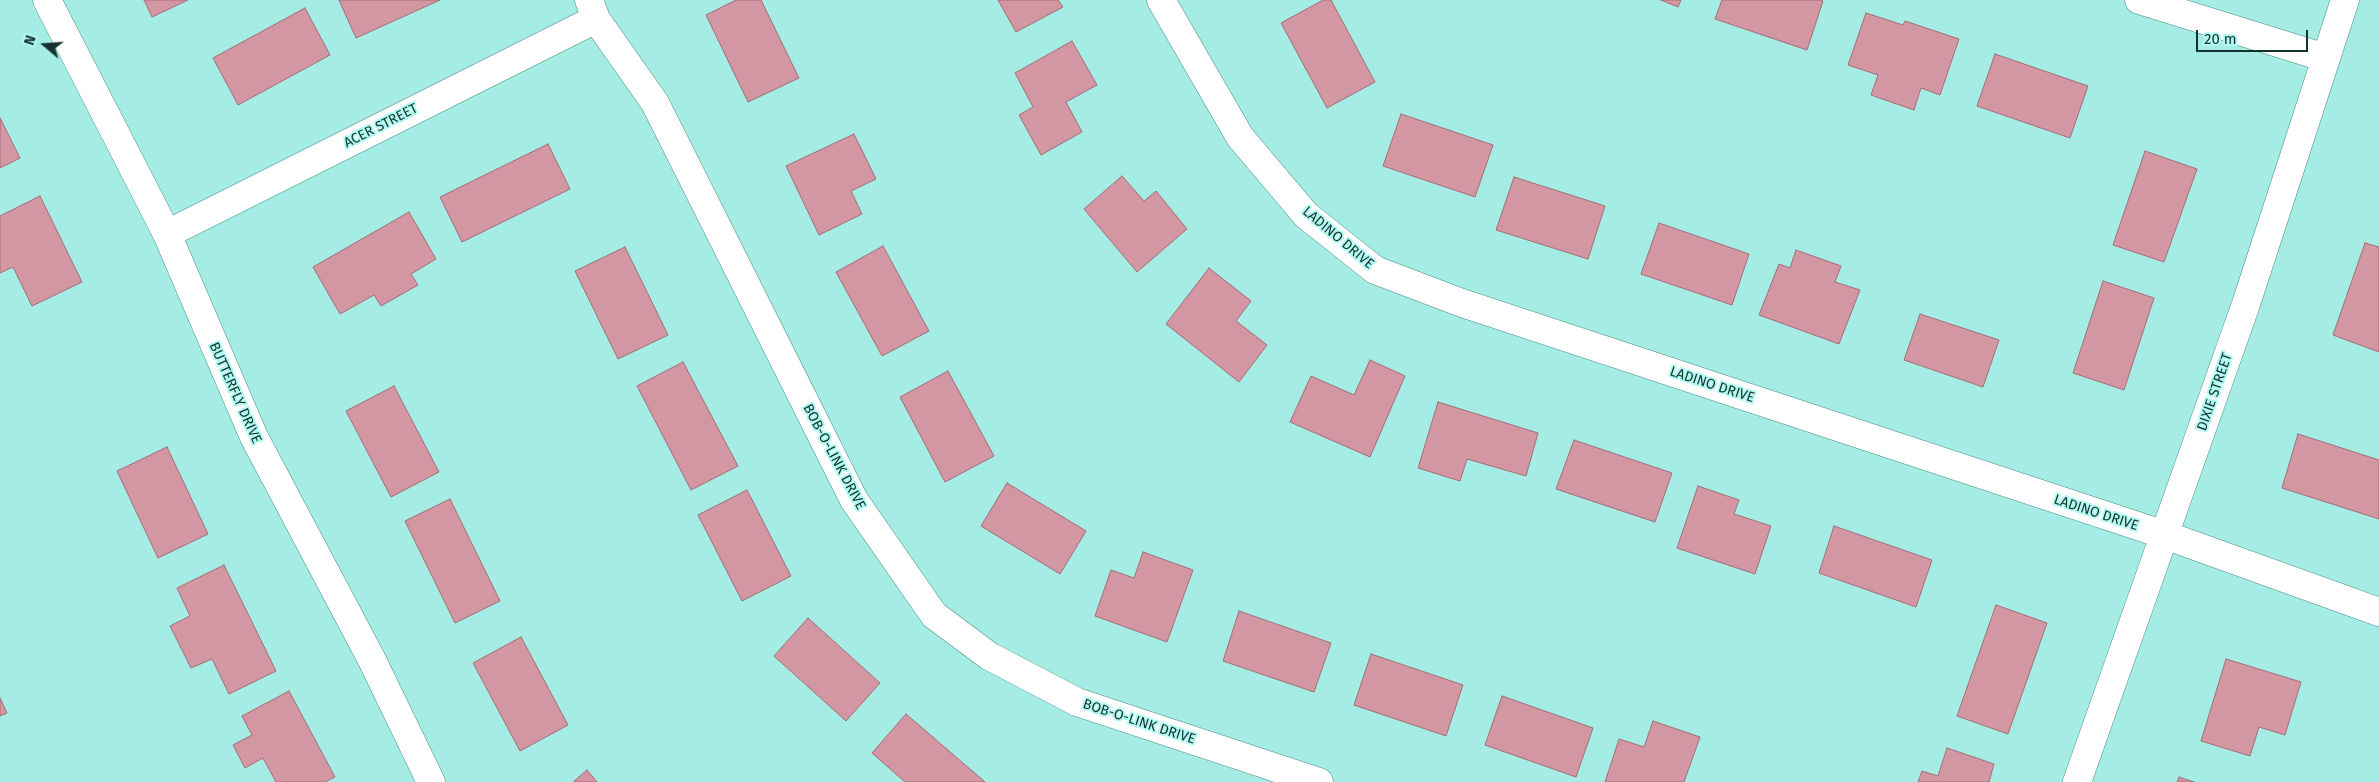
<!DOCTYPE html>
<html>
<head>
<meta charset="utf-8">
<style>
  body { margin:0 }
  #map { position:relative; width:2379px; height:782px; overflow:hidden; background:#a4ece4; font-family:"Fira Sans",sans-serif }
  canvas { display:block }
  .north { position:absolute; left:20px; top:20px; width:50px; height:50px; -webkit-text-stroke:4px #b1f9f1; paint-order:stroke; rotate:288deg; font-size:14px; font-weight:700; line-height:20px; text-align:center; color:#14322f }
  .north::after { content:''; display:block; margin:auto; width:18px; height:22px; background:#14322f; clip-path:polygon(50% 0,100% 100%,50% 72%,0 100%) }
  .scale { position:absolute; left:2196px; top:30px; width:112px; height:22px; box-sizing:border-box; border:2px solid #14322f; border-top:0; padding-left:6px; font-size:15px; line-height:18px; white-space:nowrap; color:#14322f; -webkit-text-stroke:4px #b1f9f1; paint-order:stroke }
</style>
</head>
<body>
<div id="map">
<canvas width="2379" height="782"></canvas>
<div class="north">N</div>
<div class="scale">20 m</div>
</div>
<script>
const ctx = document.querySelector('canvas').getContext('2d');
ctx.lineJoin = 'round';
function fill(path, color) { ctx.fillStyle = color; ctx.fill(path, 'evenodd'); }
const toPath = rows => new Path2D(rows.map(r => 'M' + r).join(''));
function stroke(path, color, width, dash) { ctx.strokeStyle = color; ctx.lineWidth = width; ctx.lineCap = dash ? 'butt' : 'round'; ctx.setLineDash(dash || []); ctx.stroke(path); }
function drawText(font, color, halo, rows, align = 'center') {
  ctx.font = font + ' "Fira Sans",sans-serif'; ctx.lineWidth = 4; ctx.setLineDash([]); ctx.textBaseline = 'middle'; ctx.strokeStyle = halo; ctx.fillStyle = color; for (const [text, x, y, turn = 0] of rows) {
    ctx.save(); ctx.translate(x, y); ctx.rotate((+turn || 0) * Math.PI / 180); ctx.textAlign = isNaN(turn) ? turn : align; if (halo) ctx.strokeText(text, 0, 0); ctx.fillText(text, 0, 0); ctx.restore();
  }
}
const building = toPath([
  [144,0,188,0,152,17,144,0],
  [339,0,440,0,356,38,339,0],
  [736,0,761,0,799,78,748,102,706,15,736,0],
  [998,0,1058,0,1063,7,1016,32,998,0],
  [1323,0,1331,0,1375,82,1327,108,1281,23,1323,0],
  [1661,0,1681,0,1678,7,1661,0],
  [1722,0,1821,0,1823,1,1807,50,1715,19,1722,0],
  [305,8,330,55,238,105,213,58,305,8],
  [1866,13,1903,25,1905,21,1959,39,1940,95,1921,88,1914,110,1871,95,1878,75,1848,65,1866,13],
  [1072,41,1097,85,1066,102,1082,132,1041,155,1019,115,1033,107,1015,73,1072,41],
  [1995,54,2088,86,2070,138,1977,106,1995,54],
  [1401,114,1493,145,1475,197,1383,166,1401,114],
  [0,118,20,158,0,168,0,118],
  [854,134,876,179,851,191,862,214,819,235,786,166,854,134],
  [548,144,570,189,462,242,440,197,548,144],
  [2145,151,2197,169,2164,262,2113,245,2145,151],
  [1122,176,1144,201,1156,191,1187,229,1137,272,1084,209,1122,176],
  [1514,177,1605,206,1588,259,1496,230,1514,177],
  [40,196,82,282,32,306,13,267,0,273,0,216,40,196],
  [409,212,436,259,411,274,418,285,381,306,374,295,340,314,313,267,409,212],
  [1659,223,1749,254,1732,305,1641,274,1659,223],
  [2365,243,2379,247,2379,352,2333,335,2365,243],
  [883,246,929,331,882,356,836,272,883,246],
  [625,247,668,335,618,359,575,271,625,247],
  [1796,250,1841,266,1835,282,1860,290,1839,344,1759,315,1779,264,1790,268,1796,250],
  [1209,268,1251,301,1236,321,1267,345,1239,382,1166,324,1209,268],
  [2103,281,2154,298,2124,390,2073,373,2103,281],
  [1920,314,1999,340,1983,387,1904,360,1920,314],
  [1370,360,1405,376,1370,457,1290,422,1311,376,1354,395,1370,360],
  [683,362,738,466,691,490,637,386,683,362],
  [948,371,994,456,945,482,900,397,948,371],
  [394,386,439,472,391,497,346,411,394,386],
  [1438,402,1538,433,1526,476,1467,459,1460,481,1418,468,1438,402],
  [2298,434,2379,460,2379,519,2282,488,2298,434],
  [1574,440,1672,473,1655,522,1556,489,1574,440],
  [167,447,208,534,158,558,117,471,167,447],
  [1007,483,1086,531,1060,574,981,526,1007,483],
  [1698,486,1739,500,1734,514,1771,526,1755,574,1677,548,1698,486],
  [747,490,791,576,742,601,698,515,747,490],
  [450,499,500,601,455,623,405,521,450,499],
  [1834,526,1932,560,1916,607,1819,573,1834,526],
  [1143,552,1193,570,1167,642,1095,616,1111,570,1134,578,1143,552],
  [224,565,276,671,229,694,212,659,191,668,170,626,190,616,177,588,224,565],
  [1996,605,2047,623,2008,734,1957,716,1996,605],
  [1239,611,1331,643,1314,692,1223,661,1239,611],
  [808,618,880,683,846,721,774,656,808,618],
  [521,637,568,725,520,751,473,663,521,637],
  [1371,654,1463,685,1446,736,1354,705,1371,654],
  [2226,659,2301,682,2285,735,2259,727,2250,756,2201,741,2226,659],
  [289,691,335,777,325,782,276,782,263,758,245,768,233,745,252,735,242,716,289,691],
  [1502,696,1593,728,1576,777,1485,745,1502,696],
  [0,698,7,713,0,716,0,698],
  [906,714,985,782,905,782,872,753,906,714],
  [1653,721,1700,737,1684,782,1605,782,1619,739,1644,747,1653,721],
  [1947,748,1994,764,1989,782,1918,782,1922,771,1938,776,1947,748],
  [587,770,597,782,573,782,587,770],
  [2179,777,2194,782,2177,782,2179,777]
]);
const minor = toPath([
  [47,0,167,234,254,437,372,660,431,782],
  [589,0,596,19,655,103,854,500,934,615,989,656,1077,702,1319,782],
  [1161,0,1240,137,1306,215,1375,270,1462,303,2165,535,2379,612],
  [2139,0,2326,58],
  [167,234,596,19],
  [2077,782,2246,304,2345,0]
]);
const streetNames = [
  ["ACER STREET",381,126,-27],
  ["LADINO DRIVE",1338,238,40],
  ["LADINO DRIVE",1712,385,18],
  ["DIXIE STREET",2215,392,-71],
  ["BUTTERFLY DRIVE",235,393,66],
  ["BOB-O-LINK DRIVE",834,457,62],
  ["LADINO DRIVE",2096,513,18],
  ["BOB-O-LINK DRIVE",1139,722,18]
];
fill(building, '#d297a2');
stroke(building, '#a46c76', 1);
stroke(minor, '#478e87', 29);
stroke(minor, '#fff', 28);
drawText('14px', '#14322f', '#b1f9f1', streetNames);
</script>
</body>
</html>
